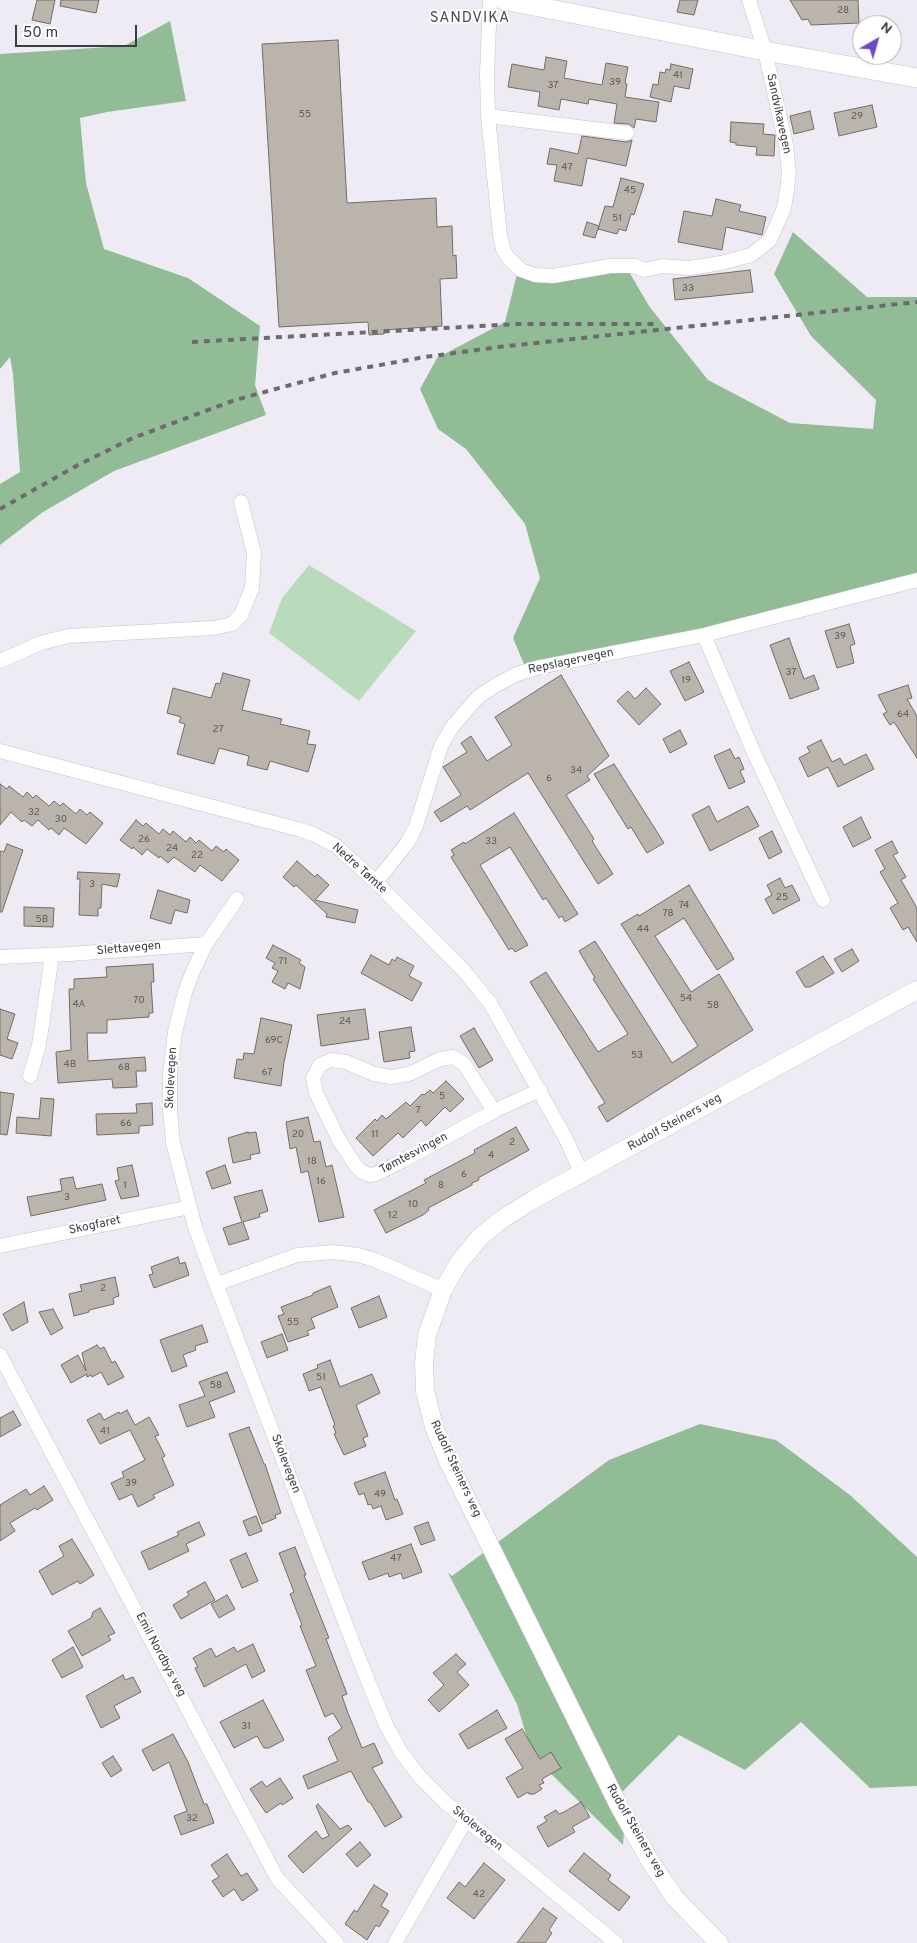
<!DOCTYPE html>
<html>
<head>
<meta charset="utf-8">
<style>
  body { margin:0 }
  #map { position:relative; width:917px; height:1943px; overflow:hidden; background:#efebf5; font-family:Overpass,sans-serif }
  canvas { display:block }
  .north { position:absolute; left:852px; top:15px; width:50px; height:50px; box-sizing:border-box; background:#fff; border:1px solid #b1b1b3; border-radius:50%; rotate:38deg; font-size:14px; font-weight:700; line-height:20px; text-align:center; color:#3d3c40 }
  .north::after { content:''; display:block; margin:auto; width:18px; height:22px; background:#6f49c2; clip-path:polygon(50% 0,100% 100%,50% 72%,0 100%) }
  .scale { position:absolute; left:15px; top:25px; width:122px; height:22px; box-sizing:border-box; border:2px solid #3d3c40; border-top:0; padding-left:6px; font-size:15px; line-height:18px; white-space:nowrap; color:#3d3c40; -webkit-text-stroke:4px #fff; paint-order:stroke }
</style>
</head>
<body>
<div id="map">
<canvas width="917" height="1943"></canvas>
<div class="north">N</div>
<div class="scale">50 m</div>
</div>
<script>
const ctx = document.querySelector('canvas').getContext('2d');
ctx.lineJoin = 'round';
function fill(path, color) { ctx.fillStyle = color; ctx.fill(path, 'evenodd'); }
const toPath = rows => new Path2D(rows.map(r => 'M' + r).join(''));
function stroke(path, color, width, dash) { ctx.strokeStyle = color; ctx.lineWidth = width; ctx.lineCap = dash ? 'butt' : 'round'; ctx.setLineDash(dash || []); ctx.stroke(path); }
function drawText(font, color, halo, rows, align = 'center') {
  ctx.font = font + ' Overpass,sans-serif'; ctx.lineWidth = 4; ctx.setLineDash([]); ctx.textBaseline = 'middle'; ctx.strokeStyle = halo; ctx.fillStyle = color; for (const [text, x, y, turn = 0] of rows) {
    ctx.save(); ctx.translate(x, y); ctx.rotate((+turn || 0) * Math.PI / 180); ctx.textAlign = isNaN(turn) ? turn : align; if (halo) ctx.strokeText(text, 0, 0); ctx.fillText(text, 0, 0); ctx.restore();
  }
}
const green = toPath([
  [309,565,416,631,359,701,269,633,282,598]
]);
const forest = toPath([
  [170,21,186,101,107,112,80,118,86,183,104,249,188,278,260,326,255,385,266,415,114,471,43,512,0,545,0,484,20,472,13,374,10,357,0,369,0,54,124,46],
  [793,232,867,297,917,297,917,578,529,676,513,638,540,578,525,524,466,449,438,429,420,389,437,358,505,322,520,262,540,269,628,270,649,306,708,380,790,423,873,429,876,400,811,336,774,274],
  [700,1424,776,1440,850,1495,917,1557,917,1786,870,1788,801,1722,745,1770,679,1735,619,1795,624,1830,623,1845,532,1755,517,1704,448,1573,452,1576,609,1460]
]);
const building = toPath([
  [37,0,55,0,50,24,32,20,37,0],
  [61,0,99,0,96,13,60,6,61,0],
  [680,0,698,0,694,15,677,12,680,0],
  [790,0,858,0,859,23,811,25,808,19,802,20,790,0],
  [338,40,347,203,436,198,437,227,452,226,453,256,456,255,457,278,440,279,442,326,384,330,384,334,369,335,368,322,279,327,262,44,338,40],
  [546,57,567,61,564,78,602,85,606,63,628,67,625,83,627,84,625,97,659,102,656,122,636,119,634,128,629,124,614,123,617,104,589,99,588,104,561,99,559,110,538,106,540,92,508,87,512,64,544,70,546,57],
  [671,64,693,69,689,89,674,86,671,102,650,97,653,84,658,85,660,72,665,73,666,69,670,70,671,64],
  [872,105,877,127,839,136,834,113,872,105],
  [810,111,814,129,794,134,790,116,810,111],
  [731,122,764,124,763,134,775,135,774,156,756,155,757,147,736,145,736,143,730,142,731,122],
  [582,136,626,142,632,140,626,166,587,158,582,186,554,181,557,165,547,164,550,148,578,154,582,136],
  [621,178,644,184,634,215,631,214,626,231,619,229,617,234,598,229,605,206,613,207,621,178],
  [716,199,741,205,739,211,766,217,762,235,726,227,722,250,678,242,684,211,712,216,716,199],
  [587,222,599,226,595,238,583,235,587,222],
  [750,270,753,292,675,300,673,279,750,270],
  [849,624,855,644,850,646,854,663,837,668,825,631,849,624],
  [789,638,804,679,814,675,819,689,790,699,770,645,789,638],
  [689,662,704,692,685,701,670,671,689,662],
  [223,673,250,680,242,710,282,719,280,724,310,731,307,744,316,745,308,772,270,761,267,770,247,765,249,756,219,748,214,764,177,754,185,724,179,722,181,717,167,713,173,688,211,698,216,683,220,684,223,673],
  [561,675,609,756,587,776,590,780,566,795,594,839,592,841,613,874,598,884,528,773,470,810,467,806,441,822,434,812,461,795,443,767,467,752,461,743,471,736,487,761,512,745,495,717,561,675],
  [908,685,912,698,907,699,917,716,917,758,894,722,890,725,883,714,887,712,878,695,908,685],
  [646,688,661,704,639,725,617,701,628,691,635,699,646,688],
  [680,730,687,744,670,753,663,739,680,730],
  [821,740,832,762,840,758,844,765,866,754,874,769,838,787,828,767,808,777,799,758,810,752,807,747,821,740],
  [730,749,735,759,739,757,744,769,740,771,745,782,729,789,714,756,730,749],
  [614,764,664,843,647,853,631,827,628,829,594,774,614,764],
  [0,784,7,789,9,786,23,797,27,792,33,798,36,795,49,806,54,801,60,806,63,803,76,814,80,809,87,815,90,812,103,823,86,844,64,828,59,835,51,828,49,830,38,820,32,826,24,820,22,822,11,812,0,825,0,784],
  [709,806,717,822,748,806,759,826,710,851,692,815,709,806],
  [514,813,578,914,565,922,562,916,559,918,546,898,543,900,510,847,480,865,528,945,515,952,512,948,509,950,451,857,454,855,451,850,464,842,465,844,514,813],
  [861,817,871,838,853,847,843,827,861,817],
  [136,820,143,826,146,823,159,834,163,829,170,835,173,831,186,842,190,837,196,843,199,840,212,851,216,846,224,852,226,849,239,860,222,881,200,865,195,872,174,857,168,863,160,856,159,858,147,849,142,855,133,847,132,849,120,840,136,820],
  [772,831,782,852,769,859,759,838,772,831],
  [892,841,898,853,893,855,906,877,901,880,917,908,917,942,908,927,903,930,890,908,898,903,880,872,885,869,875,850,892,841],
  [7,844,23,850,2,912,0,912,0,851,4,852,7,844],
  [297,861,315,877,317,874,329,885,315,900,358,910,355,923,326,917,327,914,296,885,294,887,283,877,297,861],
  [78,872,120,874,117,887,102,884,101,908,98,908,98,916,79,915,80,879,77,879,78,872],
  [780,878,785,888,792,885,800,900,773,914,765,899,772,895,767,885,780,878],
  [689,885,734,959,717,970,684,918,655,936,691,992,719,974,753,1030,607,1122,598,1107,605,1103,530,982,546,972,598,1052,628,1034,593,979,595,978,579,951,595,941,672,1063,698,1046,621,924,638,914,639,916,689,885],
  [158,890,190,900,187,913,175,910,171,924,150,918,158,890],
  [24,907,54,908,53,927,24,926,24,907],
  [273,945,301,960,299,963,305,967,300,989,288,983,285,989,272,982,278,971,272,968,275,963,266,958,273,945],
  [852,949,859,961,842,972,834,959,852,949],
  [371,955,389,965,392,959,395,961,397,957,414,966,409,976,422,983,412,1001,361,973,371,955],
  [823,956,834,973,810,987,805,987,796,972,823,956],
  [153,964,154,982,151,982,153,1013,149,1013,149,1017,107,1020,107,1033,87,1033,88,1061,145,1057,146,1071,136,1071,137,1087,113,1088,112,1079,58,1083,56,1052,71,1050,69,989,74,989,74,979,107,977,106,967,153,964],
  [0,1009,15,1014,7,1039,18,1043,12,1059,0,1055,0,1009],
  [365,1009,369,1039,321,1046,317,1015,365,1009],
  [261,1018,292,1025,284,1062,281,1086,234,1078,237,1059,243,1060,244,1053,254,1054,261,1018],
  [411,1027,415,1051,409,1052,410,1058,384,1062,379,1032,411,1027],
  [474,1028,493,1060,479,1068,460,1036,474,1028],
  [446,1081,464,1099,450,1112,445,1107,426,1126,421,1120,403,1138,398,1133,373,1156,356,1138,375,1119,377,1121,382,1115,386,1119,406,1102,410,1106,422,1094,424,1095,430,1090,433,1093,446,1081],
  [0,1092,14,1094,7,1135,0,1134,0,1092],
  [41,1098,54,1099,51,1136,16,1133,17,1117,39,1119,41,1098],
  [152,1103,153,1125,139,1126,139,1133,97,1135,96,1114,137,1113,136,1104,152,1103],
  [308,1117,314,1142,320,1141,326,1167,332,1165,344,1217,319,1222,308,1171,301,1173,296,1147,290,1149,286,1122,308,1117],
  [516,1127,529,1150,478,1178,479,1180,472,1183,472,1185,428,1208,429,1210,423,1215,386,1233,374,1210,426,1183,424,1180,475,1153,474,1150,516,1127],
  [248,1132,248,1133,256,1132,260,1153,250,1155,251,1159,233,1163,228,1138,248,1132],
  [132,1165,139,1196,121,1199,115,1181,119,1180,117,1168,132,1165],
  [225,1165,231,1183,212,1189,206,1172,225,1165],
  [73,1177,76,1189,102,1184,106,1200,31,1216,27,1197,62,1191,60,1179,73,1177],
  [262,1190,268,1211,259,1214,260,1217,243,1222,249,1239,229,1245,223,1228,242,1222,234,1197,262,1190],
  [178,1257,180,1264,185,1262,189,1275,154,1288,149,1275,153,1274,151,1267,178,1257],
  [115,1277,119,1296,113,1298,114,1304,89,1310,89,1312,74,1316,69,1294,82,1291,80,1285,115,1277],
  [330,1286,338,1307,311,1318,315,1328,307,1331,309,1335,288,1342,278,1316,284,1314,281,1307,313,1295,313,1293,330,1286],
  [379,1296,387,1317,359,1328,351,1308,379,1296],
  [24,1302,28,1322,12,1331,3,1314,24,1302],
  [53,1309,63,1328,51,1335,39,1312,53,1309],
  [202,1325,208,1342,195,1346,196,1350,183,1355,187,1366,172,1372,160,1340,202,1325],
  [282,1334,288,1350,267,1358,261,1342,282,1334],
  [97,1345,100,1349,104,1347,112,1363,115,1361,124,1377,108,1385,101,1372,92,1377,91,1375,87,1377,87,1374,71,1383,61,1365,78,1355,86,1371,82,1353,97,1345],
  [330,1360,340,1387,372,1374,380,1393,356,1405,368,1436,363,1438,366,1446,344,1455,334,1434,336,1433,333,1426,335,1425,321,1387,309,1391,303,1374,318,1368,317,1365,330,1360],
  [227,1372,235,1392,209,1402,215,1417,187,1427,179,1405,205,1396,199,1382,227,1372],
  [127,1410,135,1425,149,1417,159,1435,155,1436,165,1456,162,1458,174,1485,153,1495,155,1498,138,1507,132,1494,119,1500,111,1483,124,1477,122,1472,145,1460,130,1430,100,1444,87,1420,100,1413,104,1420,119,1412,120,1414,127,1410],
  [13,1411,21,1425,0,1437,0,1418,13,1411],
  [249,1427,264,1464,265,1464,281,1513,275,1515,276,1518,262,1524,229,1434,249,1427],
  [385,1472,395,1500,397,1499,403,1514,386,1520,381,1506,373,1509,371,1504,368,1505,364,1493,359,1495,354,1483,385,1472],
  [44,1486,53,1500,37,1510,35,1508,10,1523,15,1531,0,1541,0,1505,26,1489,30,1495,44,1486],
  [256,1516,262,1531,249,1536,243,1521,256,1516],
  [199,1522,205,1535,186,1544,189,1551,149,1570,141,1552,179,1535,177,1532,199,1522],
  [428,1522,435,1540,421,1545,414,1527,428,1522],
  [72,1539,94,1575,80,1584,78,1581,52,1595,39,1571,64,1556,59,1546,72,1539],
  [411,1544,422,1572,403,1579,401,1573,389,1577,388,1573,369,1580,362,1562,411,1544],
  [295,1547,306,1575,304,1575,329,1638,326,1639,347,1694,342,1696,348,1713,362,1748,374,1743,383,1763,372,1768,402,1817,385,1827,370,1802,368,1802,351,1771,308,1789,303,1776,338,1761,328,1738,342,1728,333,1713,325,1717,306,1670,316,1666,300,1626,302,1625,290,1594,294,1592,279,1553,295,1547],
  [246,1553,258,1581,242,1588,230,1560,246,1553],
  [205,1582,215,1600,181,1619,173,1605,189,1595,187,1592,205,1582],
  [227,1595,235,1609,219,1618,211,1604,227,1595],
  [100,1608,115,1633,108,1636,111,1640,82,1656,68,1631,91,1618,93,1612,100,1608],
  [253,1644,265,1671,252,1678,246,1664,204,1687,195,1668,198,1667,193,1658,211,1648,216,1657,234,1647,237,1652,253,1644],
  [73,1647,83,1667,62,1678,52,1660,73,1647],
  [456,1654,466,1664,457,1672,469,1685,439,1712,428,1700,444,1685,433,1673,456,1654],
  [123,1675,125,1680,133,1677,141,1692,114,1706,120,1718,101,1728,86,1696,123,1675],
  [263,1700,284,1740,269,1748,264,1748,257,1736,234,1748,220,1722,263,1700],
  [497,1710,507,1728,468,1749,459,1734,497,1710],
  [522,1729,540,1759,551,1752,561,1768,542,1779,544,1783,539,1785,542,1789,534,1794,529,1794,528,1792,518,1798,506,1778,523,1768,505,1739,522,1729],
  [173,1734,188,1762,204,1804,207,1804,214,1823,181,1835,174,1816,187,1811,169,1762,153,1771,142,1750,173,1734],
  [113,1756,122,1770,111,1777,102,1763,113,1756],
  [280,1778,293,1798,282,1805,281,1803,266,1813,250,1789,262,1781,266,1787,280,1778],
  [581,1802,590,1817,572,1827,575,1832,548,1847,537,1827,547,1821,544,1817,556,1810,559,1814,564,1812,581,1802],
  [318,1804,340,1829,348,1825,352,1829,303,1873,288,1856,316,1831,322,1839,329,1836,316,1806,318,1804],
  [360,1842,371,1855,357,1867,346,1854,360,1842],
  [584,1853,611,1875,608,1880,630,1897,619,1911,569,1871,584,1853],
  [227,1854,241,1876,247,1873,258,1890,242,1901,234,1889,223,1897,212,1881,219,1877,211,1865,227,1854],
  [484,1863,505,1880,474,1919,447,1898,459,1882,465,1887,484,1863],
  [374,1885,388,1894,381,1906,389,1911,379,1927,376,1925,367,1940,345,1924,354,1910,357,1912,374,1885],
  [543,1908,557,1918,549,1930,552,1933,545,1943,517,1943,543,1908]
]);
const minor = toPath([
  [490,0,487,74,488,116,500,235,503,249,509,259,521,270,535,275,553,276,610,266,635,266,644,270,662,266,690,268,721,263,751,255,770,240,784,208,787,190,789,173,786,145,765,51,749,0],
  [488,116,627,133],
  [704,635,754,753,823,900],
  [0,661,41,643,68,636,213,628,232,624,241,615,252,588,254,553,241,502],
  [0,751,301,830,313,834,336,846,376,882,465,972,490,1003,565,1137,582,1174],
  [376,882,408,842,416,826,441,746,452,727,478,697,496,685,517,674,540,667,704,635,917,580],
  [237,899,206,944,193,971,185,992,175,1032,170,1074,170,1110,173,1143,195,1227,210,1268,359,1659,386,1725,401,1752,419,1776,446,1803,616,1943],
  [0,957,70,954,206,944],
  [30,1076,39,1045,52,955],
  [494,1111,404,1160,376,1174,370,1175,362,1172,356,1166,339,1140,316,1093,313,1078,320,1065,331,1060,346,1062,374,1074,391,1077,409,1074,440,1059,453,1057,464,1064,494,1111,540,1090],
  [0,1246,190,1207],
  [217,1284,297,1255,333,1252,358,1255,375,1260,443,1290],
  [0,1355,277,1878,337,1943],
  [395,1943,466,1820]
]);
const tertiary = toPath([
  [719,1943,675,1898,650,1861,619,1806,449,1463,434,1427,425,1391,424,1363,427,1335,443,1290,458,1264,479,1238,501,1220,534,1199,917,990]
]);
const secondary = toPath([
  [503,0,765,51,917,78]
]);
const rail = toPath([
  [192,342,517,324,657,324],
  [0,509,78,465,133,438,235,400,335,373,425,357,499,347,917,302]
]);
const numberNames = [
  ["28",843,11],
  ["41",678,76],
  ["39",615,83],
  ["37",553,86],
  ["55",305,115],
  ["29",857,117],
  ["47",567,168],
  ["45",630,191],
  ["51",617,219],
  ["33",688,289],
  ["39",840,637],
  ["37",791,673],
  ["19",686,681],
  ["64",903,715],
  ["27",218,730],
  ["34",576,771],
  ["6",549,779],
  ["32",34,813],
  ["30",61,820],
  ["26",144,840],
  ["33",491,842],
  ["24",172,849],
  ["22",197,856],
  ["3",92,885],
  ["25",782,898],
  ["74",684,906],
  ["78",668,914],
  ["5B",42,920],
  ["44",643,930],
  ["71",283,962],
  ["54",686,999],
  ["70",139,1001],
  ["4A",79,1005],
  ["58",713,1006],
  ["24",345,1022],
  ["69C",274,1041],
  ["53",637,1056],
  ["4B",70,1065],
  ["68",124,1068],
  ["67",267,1073],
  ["5",442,1097],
  ["7",418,1111],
  ["66",126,1124],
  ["20",298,1135],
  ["11",375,1135],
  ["2",512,1143],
  ["4",491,1156],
  ["18",312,1162],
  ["6",464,1175],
  ["16",321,1182],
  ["1",125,1186],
  ["8",441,1186],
  ["3",67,1198],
  ["10",413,1205],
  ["12",393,1216],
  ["2",103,1289],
  ["55",293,1323],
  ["51",321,1378],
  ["58",216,1386],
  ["41",105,1432],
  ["39",131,1484],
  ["49",380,1495],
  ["47",396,1559],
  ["31",246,1727],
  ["32",192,1819],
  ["42",479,1895]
];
const streetNames = [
  ["Sandvikavegen",778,114,78],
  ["Repslagervegen",571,662,-12],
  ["Nedre Tømte",359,869,42],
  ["Slettavegen",129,949,-5],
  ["Skolevegen",172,1078,-87],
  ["Rudolf Steiners veg",675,1123,-29],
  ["Tømtesvingen",414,1154,-28],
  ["Skogfaret",95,1226,-12],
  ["Skolevegen",285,1464,69],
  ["Rudolf Steiners veg",455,1469,65],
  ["Emil Nordbys veg",160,1655,62],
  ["Skolevegen",477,1829,40],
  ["Rudolf Steiners veg",635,1831,60]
];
const quarterNames = [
  ["SANDVIKA",470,19]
];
fill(green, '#b9dbbb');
fill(forest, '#91bc95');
fill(building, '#bab4ac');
stroke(building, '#726d65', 1);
stroke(minor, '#c7c2cc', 15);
stroke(tertiary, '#c7c2cc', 19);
stroke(secondary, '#c7c2cc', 20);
stroke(minor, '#fff', 14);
stroke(tertiary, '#fff', 18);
stroke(secondary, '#fff', 19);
stroke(rail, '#6d6b70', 4, [6, 6]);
drawText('10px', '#5c5a5b', null, numberNames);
drawText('12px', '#3d3c40', '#fff', streetNames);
ctx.letterSpacing = '1px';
drawText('15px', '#4b4850', '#fff', quarterNames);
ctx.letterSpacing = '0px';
</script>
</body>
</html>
